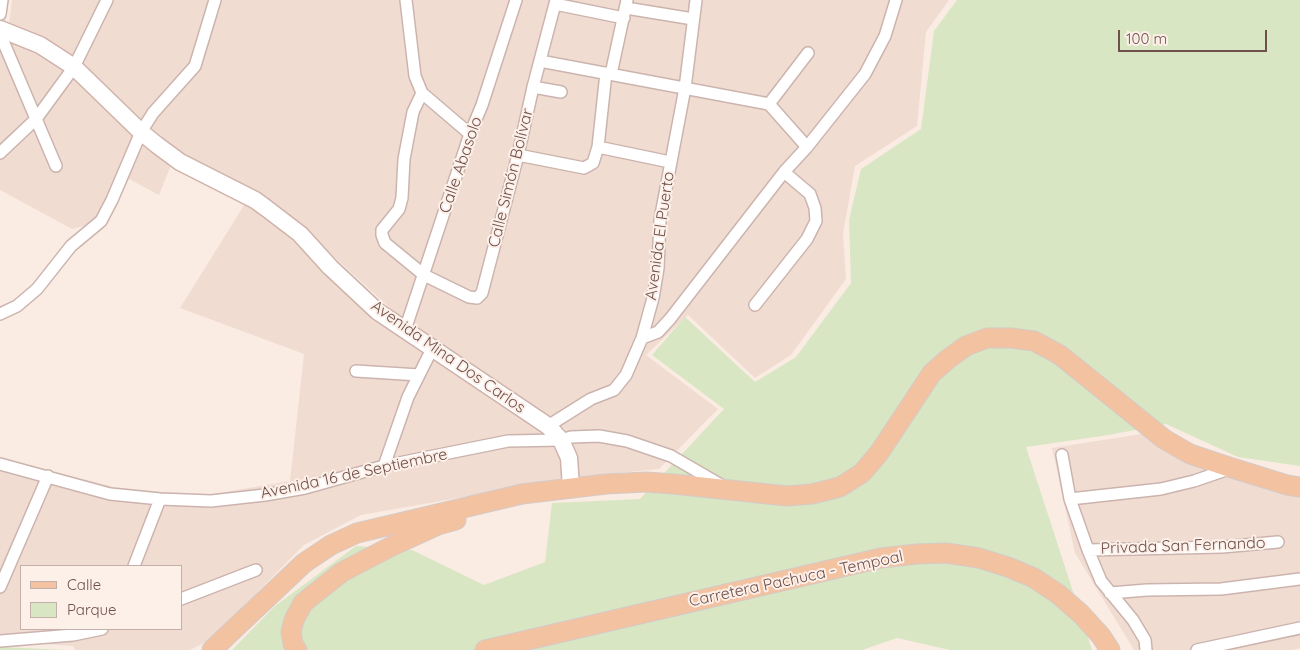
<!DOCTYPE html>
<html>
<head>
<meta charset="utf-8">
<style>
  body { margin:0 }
  #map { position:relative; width:1300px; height:650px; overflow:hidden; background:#faece3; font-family:Quicksand,sans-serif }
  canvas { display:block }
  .legend { position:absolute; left:20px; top:565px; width:162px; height:65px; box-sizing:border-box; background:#fdf0e9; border:1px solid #c4b0aa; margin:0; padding:6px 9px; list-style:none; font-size:15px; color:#6f504c }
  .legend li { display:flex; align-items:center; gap:10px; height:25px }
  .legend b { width:25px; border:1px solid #c4b0aa }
  .scale { position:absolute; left:1118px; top:30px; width:149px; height:22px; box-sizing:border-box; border:2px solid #6f504c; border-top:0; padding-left:6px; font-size:15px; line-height:18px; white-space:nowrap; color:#6f504c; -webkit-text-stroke:4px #fdf0e9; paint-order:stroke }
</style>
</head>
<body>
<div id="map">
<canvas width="1300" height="650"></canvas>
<ul class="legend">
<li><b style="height:6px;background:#f3c2a1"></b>Calle</li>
<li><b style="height:14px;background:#d9e6c3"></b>Parque</li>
</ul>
<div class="scale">100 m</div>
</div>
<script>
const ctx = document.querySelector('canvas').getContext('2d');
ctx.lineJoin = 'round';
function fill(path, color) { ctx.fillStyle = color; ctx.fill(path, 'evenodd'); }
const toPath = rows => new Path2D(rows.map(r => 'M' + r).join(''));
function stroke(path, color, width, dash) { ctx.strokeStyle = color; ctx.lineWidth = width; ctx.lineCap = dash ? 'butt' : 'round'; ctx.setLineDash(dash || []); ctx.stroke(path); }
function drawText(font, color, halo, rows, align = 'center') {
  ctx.font = font + ' Quicksand,sans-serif'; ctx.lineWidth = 4; ctx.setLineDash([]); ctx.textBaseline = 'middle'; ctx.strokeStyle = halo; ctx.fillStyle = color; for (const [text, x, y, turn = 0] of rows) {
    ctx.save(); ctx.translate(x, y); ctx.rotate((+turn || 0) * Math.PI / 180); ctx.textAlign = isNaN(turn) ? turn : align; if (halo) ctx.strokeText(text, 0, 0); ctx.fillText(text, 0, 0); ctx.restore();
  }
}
const residential = toPath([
  [0,0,8,0,5,26,176,153,159,195,129,179,108,220,72,229,0,190],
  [12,0,949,0,926,32,917,126,855,166,843,234,846,279,791,355,755,378,688,315,646,355,718,409,659,469,579,477,565,429,412,328,309,234,181,155,66,51,9,24],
  [246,202,307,236,411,331,560,430,566,479,361,515,304,545,210,640,190,650,75,650,73,646,0,641,0,458,114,487,201,496,290,481,304,354,180,308],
  [21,566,181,566,181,629,21,629],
  [1141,434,1175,456,1293,496,1300,497,1300,648,1293,650,1134,650,1075,553,1052,448]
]);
const green = toPath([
  [957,0,1300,0,1300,466,1238,457,1166,424,1109,435,1026,447,1092,650,950,650,897,638,862,650,232,650,275,606,356,546,412,550,484,585,545,562,552,503,640,499,724,409,652,355,685,317,755,382,796,357,851,283,849,220,861,169,921,129,934,31],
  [0,647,66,650,0,650]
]);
const street = toPath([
  [406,0,415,76,422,93,470,134],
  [555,4,624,18],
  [626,8,693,19],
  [0,14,2,0],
  [0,34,56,166],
  [540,61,769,104,807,147],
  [611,74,627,0],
  [533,87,561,92],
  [422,93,413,112,404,159,402,198,399,209,382,230,382,235,385,243,424,275,469,297,477,298,482,293,518,155,533,87,556,0],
  [769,104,808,53],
  [598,147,670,162],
  [0,153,36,119,74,67,107,0],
  [518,155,584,168,593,163,598,147,606,73],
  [755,305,807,239,816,221,815,208,810,194,784,172],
  [0,314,17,306,37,289,71,246,101,221,112,200,141,132,153,113,195,66,215,0],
  [405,330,470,134,482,105,516,0],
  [642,338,658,332,670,319,784,172,807,147,865,74,885,36,896,0],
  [356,371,419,375],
  [548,426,591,399,614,390,626,375,642,338,653,298,658,268,660,220,685,88,696,0],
  [1062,455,1070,499,1088,550,1101,581,1133,620,1145,640,1146,650],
  [0,464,110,494,160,499,211,501,265,495,305,488,384,466,508,441,561,440,571,437,599,436,627,441,671,456,721,485],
  [384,466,408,397,432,349],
  [1070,499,1161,489,1194,481,1232,468],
  [1088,550,1222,547,1278,542],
  [134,566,160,499],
  [0,587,48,476],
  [1110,593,1147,590,1221,589,1300,579],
  [181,599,256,570],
  [0,641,73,635,102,629],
  [1197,650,1300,628]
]);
const secondary = toPath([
  [0,29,40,45,74,67,141,132,157,145,180,162,255,200,266,208,300,234,330,267,377,311,548,426,561,440,569,458,571,487]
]);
const primary = toPath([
  [212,650,304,563,331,545,357,533,522,494,606,484,646,482,673,484,787,496,812,494,840,487,862,473,879,453,932,373,948,359,966,346,987,338,1011,338,1034,341,1060,355,1164,439,1190,454,1232,468,1287,485,1300,487],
  [297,650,293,644,291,632,294,620,303,603,342,572,392,546,438,525,456,520],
  [485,650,881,558,917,554,946,553,979,558,1008,567,1034,578,1058,594,1081,614,1101,636,1110,650]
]);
const streetNames = [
  ["Calle Abasolo",461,165,-71],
  ["Calle Simón Bolívar",511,178,-76],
  ["Avenida El Puerto",660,236,-82],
  ["Avenida Mina Dos Carlos",448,357,35],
  ["Avenida 16 de Septiembre",354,474,-12],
  ["Privada San Fernando",1183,546,-2],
  ["Carretera Pachuca - Tempoal",796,579,-12]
];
fill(residential, '#f1dcd2');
fill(green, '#d9e6c3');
stroke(street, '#ccb4ae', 14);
stroke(secondary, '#cfb3ab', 19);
stroke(primary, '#d4cac9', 21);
stroke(street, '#fff', 11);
stroke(secondary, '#fff', 16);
stroke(primary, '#f3c2a1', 19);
drawText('16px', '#6f504c', '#fdf0e9', streetNames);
</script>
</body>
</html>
